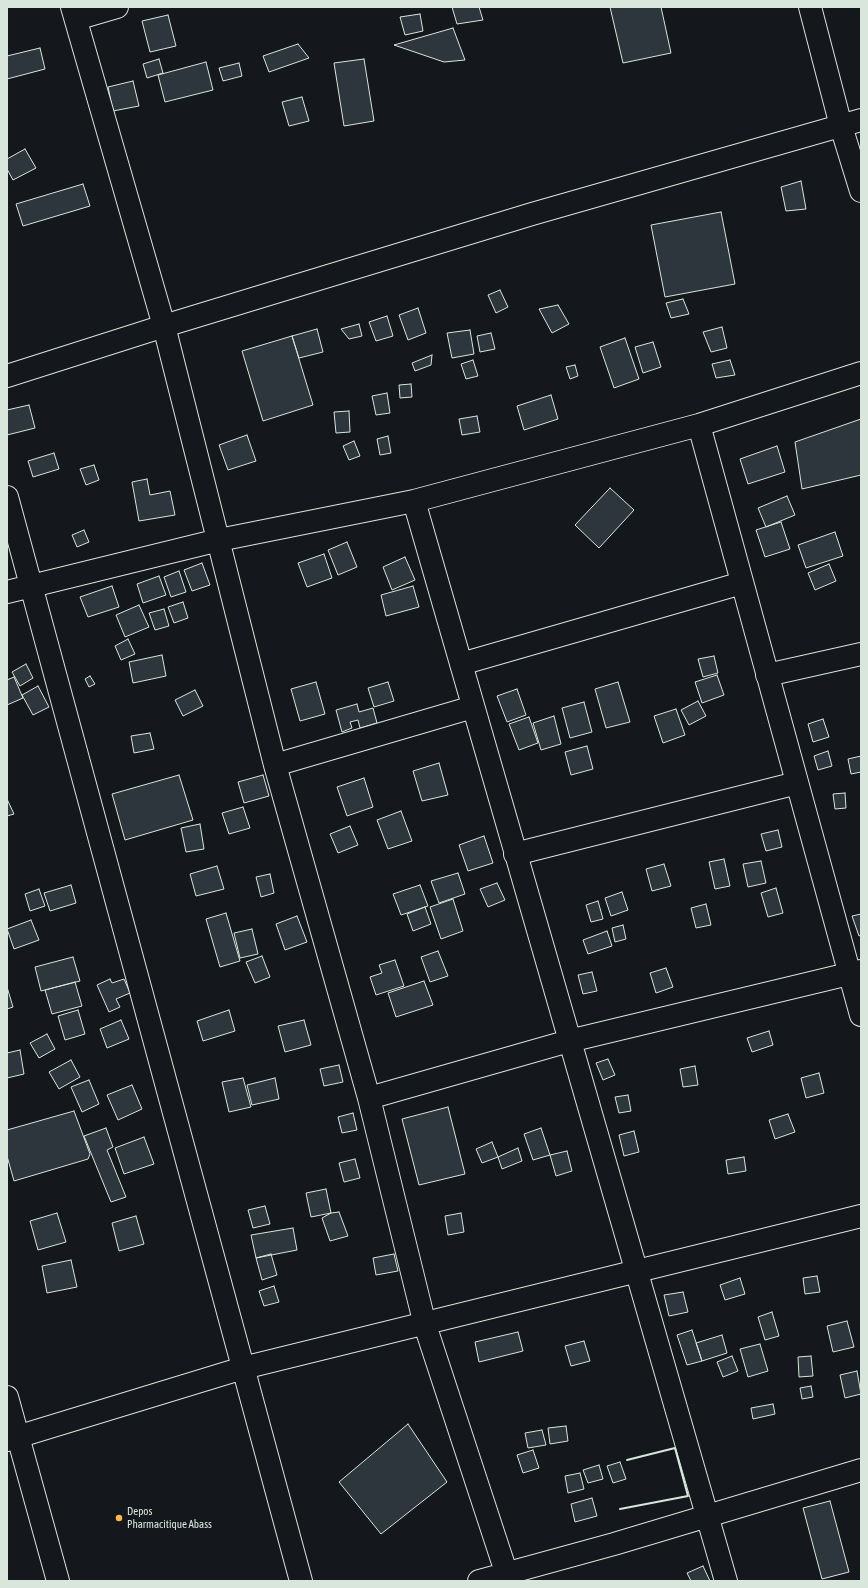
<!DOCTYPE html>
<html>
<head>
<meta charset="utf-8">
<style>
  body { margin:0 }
  #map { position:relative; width:868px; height:1588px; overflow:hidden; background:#14181c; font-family:"Asap Condensed",sans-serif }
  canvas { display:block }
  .frame { position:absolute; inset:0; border:8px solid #d8e6dc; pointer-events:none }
</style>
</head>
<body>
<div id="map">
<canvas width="868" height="1588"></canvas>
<div class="frame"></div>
</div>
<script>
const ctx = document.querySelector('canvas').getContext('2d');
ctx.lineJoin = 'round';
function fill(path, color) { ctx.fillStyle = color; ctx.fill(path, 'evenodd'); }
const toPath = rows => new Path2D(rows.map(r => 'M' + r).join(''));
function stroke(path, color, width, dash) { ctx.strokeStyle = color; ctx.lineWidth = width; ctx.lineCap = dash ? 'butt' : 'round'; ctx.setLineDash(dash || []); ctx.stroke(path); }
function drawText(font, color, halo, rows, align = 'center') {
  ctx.font = font + ' "Asap Condensed",sans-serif'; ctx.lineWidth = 3; ctx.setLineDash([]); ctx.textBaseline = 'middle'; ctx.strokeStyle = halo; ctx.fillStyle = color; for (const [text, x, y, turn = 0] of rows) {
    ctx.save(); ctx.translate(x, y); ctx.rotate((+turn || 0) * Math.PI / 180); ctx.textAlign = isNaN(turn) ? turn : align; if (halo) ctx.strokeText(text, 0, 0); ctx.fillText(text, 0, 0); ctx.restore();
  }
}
const building = toPath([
  [452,7,479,7,483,20,457,24,452,7],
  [610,7,661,7,671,53,623,63,610,7],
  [420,14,423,31,405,35,400,17,420,14],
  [168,15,176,46,150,52,142,21,168,15],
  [453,28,465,60,444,62,394,45,453,28],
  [298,44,309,58,269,72,263,56,298,44],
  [40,48,45,69,7,79,7,56,40,48],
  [159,59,163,73,147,78,143,64,159,59],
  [364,59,374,121,344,126,334,63,364,59],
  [206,62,213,90,165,102,158,75,206,62],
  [239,63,242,76,223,81,219,68,239,63],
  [133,81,139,106,113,111,108,87,133,81],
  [302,97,309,121,289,126,282,102,302,97],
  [25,149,36,168,13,180,7,169,7,159,25,149],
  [801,181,806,209,786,211,781,187,801,181],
  [83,184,90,206,23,226,16,204,83,184],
  [721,212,735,284,665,297,651,225,721,212],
  [500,290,508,307,496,313,488,295,500,290],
  [683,299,689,314,671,318,666,303,683,299],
  [558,305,569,324,552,333,539,309,558,305],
  [418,308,426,333,408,340,399,315,418,308],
  [387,316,393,336,376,341,369,322,387,316],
  [359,324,362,336,349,339,341,329,359,324],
  [722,327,727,348,711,352,703,332,722,327],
  [317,329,323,352,299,358,292,336,317,329],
  [470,330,474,354,452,358,447,333,470,330],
  [491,333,495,349,480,352,477,336,491,333],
  [292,336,313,405,263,421,242,351,292,336],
  [625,338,639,379,614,388,600,347,625,338],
  [653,342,661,367,643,373,635,347,653,342],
  [432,355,431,365,415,371,412,363,432,355],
  [473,360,478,376,466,379,461,364,473,360],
  [730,360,735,375,716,378,712,364,730,360],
  [575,365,578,376,570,379,566,367,575,365],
  [411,384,412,397,400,398,399,385,411,384],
  [387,393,390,413,376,415,372,396,387,393],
  [551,395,558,419,524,430,517,406,551,395],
  [29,405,35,428,7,435,7,410,29,405],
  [349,411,350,432,336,433,334,412,349,411],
  [477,416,480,432,462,435,459,419,477,416],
  [861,419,861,475,802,489,795,442,861,419],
  [247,435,256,461,228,470,219,445,247,435],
  [388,436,391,453,380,455,377,439,388,436],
  [354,441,360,456,349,460,343,446,354,441],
  [777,446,785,472,748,484,740,459,777,446],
  [54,453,59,469,33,477,28,461,54,453],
  [94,465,99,480,86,485,80,469,94,465],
  [147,479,150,495,170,491,175,515,139,521,132,482,147,479],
  [610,488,634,510,599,548,575,525,610,488],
  [787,496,795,515,766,527,758,508,787,496],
  [781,522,790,549,765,557,756,530,781,522],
  [84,530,89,542,77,547,72,535,84,530],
  [835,532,843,556,806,568,798,545,835,532],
  [347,542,357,567,338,575,328,550,347,542],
  [324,554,332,578,307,587,298,563,324,554],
  [405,557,415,580,392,590,383,567,405,557],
  [202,563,210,585,192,591,184,570,202,563],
  [829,564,836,581,815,590,808,573,829,564],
  [179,571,186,592,171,597,164,577,179,571],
  [159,576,166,595,143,603,137,584,159,576],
  [112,586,119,607,88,617,80,597,112,586],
  [413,586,419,607,386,616,381,595,413,586],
  [183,602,188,618,174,623,168,607,183,602],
  [139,605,149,627,125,637,116,615,139,605],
  [164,609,169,626,155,630,149,613,164,609],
  [128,639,135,654,121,660,115,646,128,639],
  [162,655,166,676,133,683,129,662,162,655],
  [714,656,718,673,703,677,698,659,714,656],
  [26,664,33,678,20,686,12,672,26,664],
  [717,675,724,695,702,703,695,682,717,675],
  [90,676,95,684,89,687,85,679,90,676],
  [14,677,23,698,7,705,7,680,14,677],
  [316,682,325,714,300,721,291,689,316,682],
  [388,682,394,701,374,707,368,688,388,682],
  [618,682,630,722,606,728,595,689,618,682],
  [38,686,49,707,33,715,22,695,38,686],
  [517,689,526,715,507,722,497,696,517,689],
  [195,690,203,706,183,716,175,700,195,690],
  [698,701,706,716,689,725,681,710,698,701],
  [584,702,592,732,570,738,562,708,584,702],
  [357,704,359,712,373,708,377,723,360,728,358,720,350,722,352,728,342,732,336,710,357,704],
  [676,709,685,735,663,743,654,716,676,709],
  [554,716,561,744,541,750,533,723,554,716],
  [529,717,538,743,519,750,509,724,529,717],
  [823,719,829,737,813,742,808,724,823,719],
  [150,733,154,749,134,753,131,736,150,733],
  [587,746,593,769,571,775,565,752,587,746],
  [828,751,832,766,818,770,814,756,828,751],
  [861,756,861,772,851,774,848,759,861,756],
  [439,763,448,795,422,801,413,771,439,763],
  [179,775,193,820,125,840,112,794,179,775],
  [263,775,269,796,244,803,238,782,263,775],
  [364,778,373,807,347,816,337,787,364,778],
  [845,793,846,808,835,809,833,794,845,793],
  [7,799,14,814,7,816,7,799],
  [243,807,250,828,229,834,222,813,243,807],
  [401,811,412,841,388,849,377,820,401,811],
  [200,824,204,849,186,852,181,828,200,824],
  [350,826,358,845,338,853,330,834,350,826],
  [778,830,782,847,766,851,761,834,778,830],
  [484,836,493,863,468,871,459,845,484,836],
  [724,859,730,886,715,889,709,862,724,859],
  [761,861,766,883,748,887,743,864,761,861],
  [664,864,671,886,652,891,646,869,664,864],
  [217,866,224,889,196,896,190,874,217,866],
  [458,873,465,894,439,903,431,881,458,873],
  [270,874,274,893,261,897,256,877,270,874],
  [497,883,505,900,488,907,480,889,497,883],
  [71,885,76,903,50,911,44,893,71,885],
  [420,885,428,906,401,915,393,894,420,885],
  [776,888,783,913,768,917,761,893,776,888],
  [39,889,45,906,30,911,25,894,39,889],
  [622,892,628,910,611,916,605,898,622,892],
  [453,899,463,931,441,939,430,907,453,899],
  [598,901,603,919,591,922,586,905,598,901],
  [706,904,711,925,696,928,691,908,706,904],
  [425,907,431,924,413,931,407,914,425,907],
  [226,913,240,961,220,967,206,919,226,913],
  [861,914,861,935,859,936,852,916,861,914],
  [297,916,307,942,285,950,276,924,297,916],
  [31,920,39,940,14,949,7,929,31,920],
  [623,925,626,939,615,942,612,928,623,925],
  [252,929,258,954,240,958,234,933,252,929],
  [607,931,612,946,588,954,583,940,607,931],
  [438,951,448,976,430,982,421,957,438,951],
  [262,956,270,977,255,983,246,962,262,956],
  [73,957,80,981,41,991,35,967,73,957],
  [395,960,404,986,376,995,370,977,382,973,379,965,395,960],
  [666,968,673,987,656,993,650,973,666,968],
  [592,972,597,991,583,994,578,975,592,972],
  [110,979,112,983,124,979,130,993,116,999,120,1007,109,1012,97,985,110,979],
  [424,981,433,1005,396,1017,388,993,424,981],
  [75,982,82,1006,52,1014,45,990,75,982],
  [7,987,13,1007,7,1009,7,987],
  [78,1010,85,1034,65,1040,58,1016,78,1010],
  [229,1010,235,1031,203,1041,197,1021,229,1010],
  [121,1020,129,1039,107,1048,100,1029,121,1020],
  [304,1020,311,1045,285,1052,278,1026,304,1020],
  [769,1031,773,1045,752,1052,747,1038,769,1031],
  [47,1034,55,1049,39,1058,30,1043,47,1034],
  [20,1050,24,1074,7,1078,7,1053,20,1050],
  [608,1059,615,1075,603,1080,596,1063,608,1059],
  [71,1060,80,1077,59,1089,49,1072,71,1060],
  [339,1065,343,1082,324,1086,320,1069,339,1065],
  [695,1066,698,1085,683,1087,680,1069,695,1066],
  [819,1073,824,1093,806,1098,801,1078,819,1073],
  [243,1078,251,1107,229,1112,222,1082,243,1078],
  [275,1078,279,1099,252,1105,247,1085,275,1078],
  [89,1080,99,1104,82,1112,71,1087,89,1080],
  [132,1085,142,1109,118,1120,107,1095,132,1085],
  [628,1095,631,1111,619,1113,615,1097,628,1095],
  [448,1107,465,1174,419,1185,402,1119,448,1107],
  [74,1111,90,1154,88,1159,14,1181,7,1156,7,1130,74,1111],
  [353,1113,357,1130,342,1133,338,1117,353,1113],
  [788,1114,795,1132,775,1139,769,1120,788,1114],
  [106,1128,113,1147,107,1150,126,1197,111,1202,84,1136,106,1128],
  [541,1128,550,1155,533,1160,524,1134,541,1128],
  [634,1131,639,1152,624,1156,619,1135,634,1131],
  [144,1137,154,1164,124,1174,115,1148,144,1137],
  [492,1142,498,1157,482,1163,476,1149,492,1142],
  [518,1148,522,1161,502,1169,498,1157,518,1148],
  [567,1151,572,1171,556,1176,550,1155,567,1151],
  [744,1157,746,1171,728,1174,726,1160,744,1157],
  [355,1159,360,1178,344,1182,339,1163,355,1159],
  [326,1189,331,1213,311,1217,306,1193,326,1189],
  [265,1206,270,1224,253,1228,248,1210,265,1206],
  [339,1212,348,1236,330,1241,322,1218,331,1213,339,1212],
  [57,1213,66,1242,38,1250,30,1221,57,1213],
  [461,1213,464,1232,448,1235,445,1216,461,1213],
  [136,1216,144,1244,119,1251,112,1223,136,1216],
  [293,1228,297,1250,256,1258,251,1235,293,1228],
  [271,1254,277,1275,262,1280,256,1258,271,1254],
  [394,1254,398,1271,376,1275,373,1258,394,1254],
  [71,1260,77,1287,47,1293,42,1266,71,1260],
  [817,1276,820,1292,805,1294,803,1278,817,1276],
  [740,1278,745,1294,725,1300,720,1285,740,1278],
  [274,1286,279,1302,264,1306,259,1291,274,1286],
  [683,1292,688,1312,669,1316,664,1295,683,1292],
  [772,1312,779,1336,765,1340,758,1317,772,1312],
  [847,1321,854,1347,833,1352,827,1326,847,1321],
  [692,1330,702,1361,687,1365,677,1335,692,1330],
  [518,1332,523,1351,479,1362,475,1342,518,1332],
  [722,1335,727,1353,702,1361,696,1343,722,1335],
  [584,1341,590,1361,571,1366,565,1346,584,1341],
  [760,1344,768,1371,748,1377,740,1349,760,1344],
  [732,1356,738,1371,723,1377,717,1362,732,1356],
  [811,1356,813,1376,799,1377,798,1357,811,1356],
  [857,1371,861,1394,845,1398,840,1375,857,1371],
  [811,1386,813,1397,802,1399,800,1388,811,1386],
  [773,1404,775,1414,753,1419,751,1408,773,1404],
  [408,1424,447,1482,381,1534,339,1482,408,1424],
  [566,1426,568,1441,550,1444,548,1428,566,1426],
  [542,1430,546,1445,528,1448,525,1433,542,1430],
  [533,1450,539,1468,523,1473,517,1455,533,1450],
  [620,1462,626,1479,613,1483,607,1466,620,1462],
  [599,1465,603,1479,588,1483,583,1470,599,1465],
  [580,1473,584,1489,568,1493,565,1476,580,1473],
  [592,1498,597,1516,575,1522,571,1504,592,1498],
  [830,1501,849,1572,822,1579,803,1508,830,1501],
  [703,1566,710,1581,691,1581,687,1573,703,1566]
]);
const street = toPath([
  [72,7,164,326,275,765,369,1098,425,1325,509,1581],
  [810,7,841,126,861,191],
  [76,19,117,7],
  [7,376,164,326,532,214,861,120],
  [699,425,861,1015],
  [7,497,301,1581],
  [414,501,726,1581],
  [7,592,219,540,414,501,699,425,861,373],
  [461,664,742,583],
  [767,675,861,654],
  [275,765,473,707],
  [515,854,797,783],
  [369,1098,569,1041,861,971],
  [7,1440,243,1368,861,1216],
  [479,1581,614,1544,861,1470]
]);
const secondary = toPath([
  [7,1397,58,1581]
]);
const wall = toPath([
  [620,1509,688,1496,675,1448,627,1460]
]);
const markers = [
  [119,1518,4,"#ffb74d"]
];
const poiNames = [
  ["Depos",127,1512],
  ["Pharmacitique Abass",127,1525]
];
fill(building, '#2c363c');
stroke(building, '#d8e6dc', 1);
stroke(street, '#d8e6dc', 24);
stroke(secondary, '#d8e6dc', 24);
stroke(street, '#14181c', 22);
stroke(secondary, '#14181c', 22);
stroke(wall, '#d8e6dc', 2);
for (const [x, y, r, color] of markers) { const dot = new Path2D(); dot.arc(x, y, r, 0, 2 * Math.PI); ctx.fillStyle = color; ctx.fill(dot); stroke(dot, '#14181c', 1.5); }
drawText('11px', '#d8e6dc', '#14181c', poiNames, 'left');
</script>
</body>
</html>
